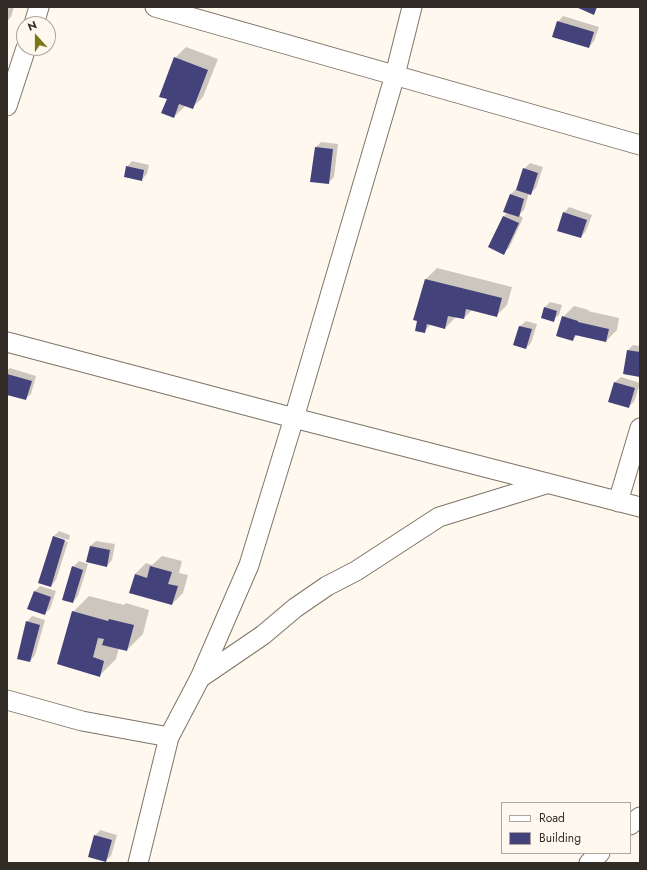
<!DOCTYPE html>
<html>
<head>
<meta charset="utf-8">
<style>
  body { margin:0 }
  #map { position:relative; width:647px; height:870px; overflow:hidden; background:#fff8ee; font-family:Jost,sans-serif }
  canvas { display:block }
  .frame { position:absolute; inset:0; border:8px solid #312c26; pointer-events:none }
  .legend { position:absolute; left:501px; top:802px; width:130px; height:52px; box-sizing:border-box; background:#fff8ee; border:1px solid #ada69e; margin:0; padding:5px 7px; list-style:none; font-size:12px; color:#312c26 }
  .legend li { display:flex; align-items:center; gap:8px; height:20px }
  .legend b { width:20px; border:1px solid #ada69e }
  .north { position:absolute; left:16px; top:16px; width:40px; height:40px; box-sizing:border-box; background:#fff8ee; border:1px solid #ada69e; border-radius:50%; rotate:339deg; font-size:11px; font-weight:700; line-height:16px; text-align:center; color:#312c26 }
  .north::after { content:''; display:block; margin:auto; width:14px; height:18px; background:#7d7619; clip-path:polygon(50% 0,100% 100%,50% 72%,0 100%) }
</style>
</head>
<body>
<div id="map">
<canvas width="647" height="870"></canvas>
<div class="frame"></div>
<ul class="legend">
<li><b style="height:5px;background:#fff"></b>Road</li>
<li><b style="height:11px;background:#44427a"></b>Building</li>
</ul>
<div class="north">N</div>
</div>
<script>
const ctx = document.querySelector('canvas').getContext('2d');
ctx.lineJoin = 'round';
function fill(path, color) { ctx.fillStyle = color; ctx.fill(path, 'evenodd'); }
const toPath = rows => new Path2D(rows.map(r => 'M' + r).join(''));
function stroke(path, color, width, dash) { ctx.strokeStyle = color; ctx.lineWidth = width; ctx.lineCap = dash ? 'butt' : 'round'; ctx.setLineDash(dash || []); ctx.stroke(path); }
const shadow = toPath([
  [7,7,14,7,11,17,7,21],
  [563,16,599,27,594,41,589,47,558,22],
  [186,47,218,59,203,97,192,108,185,106,174,117,168,98,175,58],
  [321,142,338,144,334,177,328,183,312,181,316,147],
  [132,161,149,165,147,174,141,180,127,167],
  [530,163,543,167,536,188,531,193,529,193,524,210,519,215,523,218,509,248,503,253,489,246,504,216,508,212,510,195,516,189,517,190,524,169],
  [569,207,592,215,586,231,581,237,564,213],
  [437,268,512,287,507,305,496,316,472,310,464,318,456,317,445,328,431,324,424,332,418,321,415,320,426,279],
  [550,302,562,305,559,315,553,320,545,307],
  [574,306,589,310,588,311,619,318,617,330,606,341,578,334,572,340,563,317],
  [526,321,537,324,531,343,526,348,514,345,520,326],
  [633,345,640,346,640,376,628,350],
  [10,368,36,376,31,394,25,399,7,394,7,370],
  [621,377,640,383,634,402,628,407,615,382],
  [59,531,70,535,69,540,55,536,55,538,68,542,56,580,51,586,53,537],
  [96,541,115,544,112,560,107,566,90,546],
  [162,556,182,561,179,573,188,575,183,593,172,604,135,574,146,563,152,565],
  [79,561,88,564,78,596,73,602,73,567],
  [40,586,56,591,50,609,44,614,35,591],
  [89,596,124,605,126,603,149,610,143,634,127,650,119,648,116,659,100,675,73,612],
  [32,616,45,620,35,655,30,661,27,622],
  [100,830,117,835,111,856,105,861,95,836]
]);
const building = toPath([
  [576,7,597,7,594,15],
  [557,21,594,32,589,48,552,37],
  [174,57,208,70,193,109,179,104,174,118,161,113,167,99,159,97],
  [315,147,333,149,329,184,310,182],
  [126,166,144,170,142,181,124,177],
  [523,168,538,173,531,195,516,190],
  [510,194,524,199,519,217,503,212],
  [563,212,587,220,581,238,557,231],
  [503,216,519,223,504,255,488,247],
  [425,279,502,298,497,317,466,309,464,319,448,316,445,329,427,324,425,333,415,331,417,321,413,320],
  [544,307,557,311,554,322,541,318],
  [562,316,578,321,578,322,609,329,606,342,575,335,573,341,556,336],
  [519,326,532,329,526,349,513,345],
  [627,350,640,352,640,377,623,374],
  [7,374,32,381,26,400,7,395],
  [614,382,635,388,629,408,608,402],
  [53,536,65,540,51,587,38,583],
  [90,546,110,550,107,567,86,562],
  [72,566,83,570,73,603,62,600],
  [150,566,172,572,168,584,178,586,172,605,129,593,135,574,147,578],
  [34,591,51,597,45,615,27,609],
  [72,611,108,621,109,619,134,625,127,651,102,645,104,639,98,638,93,657,104,661,100,677,57,664],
  [26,621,40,625,30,662,17,659],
  [94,835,112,840,106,862,88,857]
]);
const street = toPath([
  [155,7,640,145],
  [34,24,39,7],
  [7,106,26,48],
  [7,342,294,418,640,507],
  [618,502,640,428],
  [200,678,263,635,295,608,327,586,356,571,439,517,546,484],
  [7,700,82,721,169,737,200,678,249,565,294,418,395,75,412,7],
  [630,825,640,817],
  [138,863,169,737],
  [589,863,600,853]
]);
fill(shadow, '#0003');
fill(building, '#44427a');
stroke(street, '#7f7567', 21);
stroke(street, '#fff', 19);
</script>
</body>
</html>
